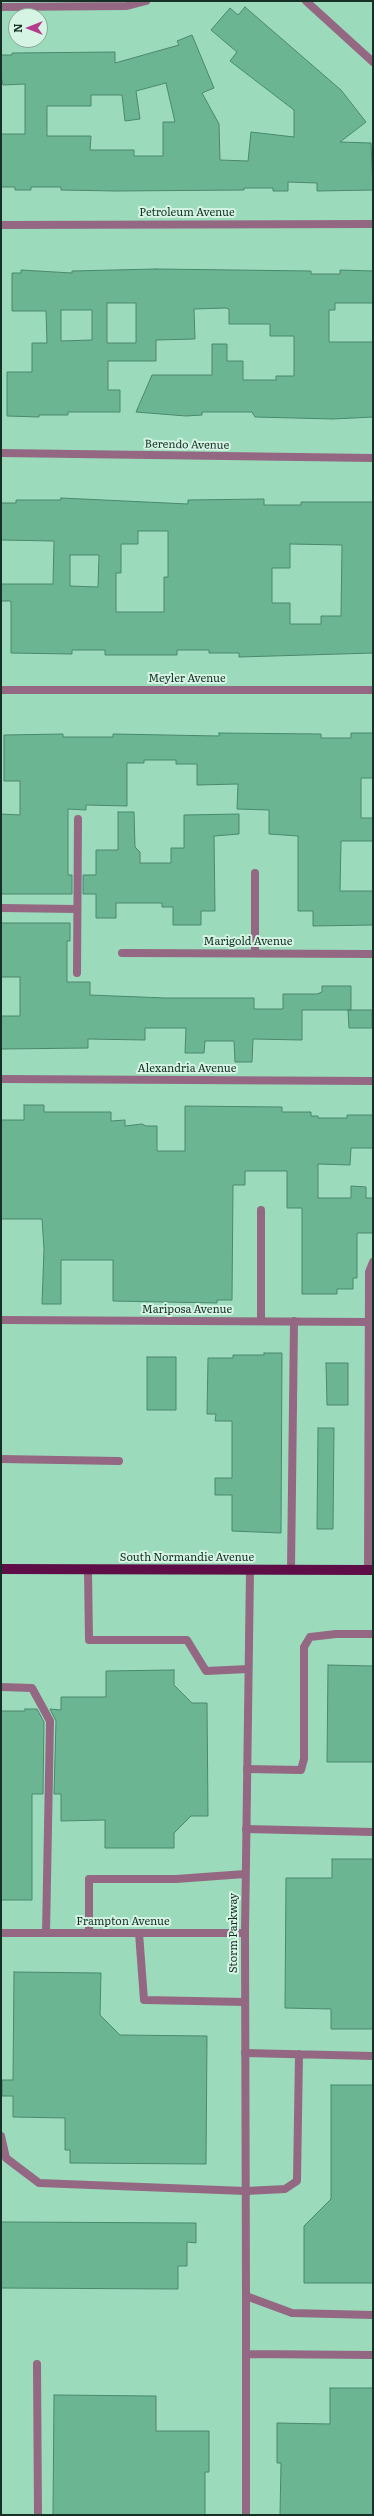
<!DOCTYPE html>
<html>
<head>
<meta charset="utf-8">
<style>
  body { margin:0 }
  #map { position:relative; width:374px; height:2516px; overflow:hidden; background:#9bdbbc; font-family:Literata,serif }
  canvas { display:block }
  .frame { position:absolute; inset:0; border:2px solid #163025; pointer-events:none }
  .north { position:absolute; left:8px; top:8px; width:40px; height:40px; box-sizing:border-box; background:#d5f4e4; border:1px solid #89a698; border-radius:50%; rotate:270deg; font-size:11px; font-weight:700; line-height:16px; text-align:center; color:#163025 }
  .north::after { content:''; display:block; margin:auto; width:14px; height:18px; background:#b53b8e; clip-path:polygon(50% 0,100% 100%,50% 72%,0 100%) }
</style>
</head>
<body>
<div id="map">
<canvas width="374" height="2516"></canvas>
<div class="frame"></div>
<div class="north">N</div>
</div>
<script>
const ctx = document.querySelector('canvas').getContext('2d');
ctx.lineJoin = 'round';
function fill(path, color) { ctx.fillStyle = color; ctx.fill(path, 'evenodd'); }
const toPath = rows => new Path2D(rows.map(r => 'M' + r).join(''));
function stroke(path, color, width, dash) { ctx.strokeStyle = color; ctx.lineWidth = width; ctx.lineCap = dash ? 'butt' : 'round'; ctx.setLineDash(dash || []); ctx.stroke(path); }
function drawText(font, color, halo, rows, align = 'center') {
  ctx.font = font + ' Literata,serif'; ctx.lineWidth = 4; ctx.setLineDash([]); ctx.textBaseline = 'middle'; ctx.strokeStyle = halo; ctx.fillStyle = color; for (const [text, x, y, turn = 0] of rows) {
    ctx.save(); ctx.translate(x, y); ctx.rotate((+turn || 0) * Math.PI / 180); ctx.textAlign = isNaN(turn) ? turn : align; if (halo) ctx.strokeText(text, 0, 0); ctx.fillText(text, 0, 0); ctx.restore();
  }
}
const building = toPath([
  [245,7,341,90,366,122,340,142,371,143,373,190,317,191,317,183,288,182,288,191,273,191,273,188,244,188,244,190,116,191,61,190,61,187,31,187,31,190,15,190,15,187,1,187,1,134,25,134,25,84,3,85,1,77,1,55,12,55,12,53,115,52,115,63,179,45,177,41,192,35,214,88,202,93,219,124,220,160,248,161,251,132,294,137,294,110,230,61,237,52,211,30,230,8,238,15,245,7],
  [166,83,175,122,163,122,163,156,134,156,134,150,90,150,91,136,47,136,47,106,91,106,91,95,122,95,125,121,140,119,136,91,166,83],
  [156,269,311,271,311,274,340,274,340,270,373,271,373,303,335,303,335,310,329,310,329,342,373,342,373,417,333,419,255,417,252,412,202,412,202,415,186,416,136,412,152,375,212,375,212,344,227,344,227,361,243,361,243,380,276,380,276,376,294,376,294,336,270,336,270,324,229,324,229,309,226,308,194,309,195,339,156,340,156,361,108,361,108,390,120,390,120,412,68,412,68,415,39,415,39,417,7,416,7,372,32,372,32,343,47,343,46,311,12,311,12,273,21,273,21,270,72,273,72,271,156,269],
  [107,303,136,303,136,343,107,343,107,303],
  [61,310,92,310,92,340,61,341,61,310],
  [61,498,188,504,188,500,264,499,264,505,301,505,301,502,373,502,373,653,239,657,239,653,209,653,209,650,177,650,177,655,105,655,105,650,72,650,72,654,11,653,11,601,1,601,1,584,53,584,54,541,1,540,1,503,16,503,16,500,61,500,61,498],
  [138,531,168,531,168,577,164,577,164,612,116,612,116,573,121,573,121,544,138,544,138,531],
  [290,544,342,545,341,616,321,616,321,624,290,624,290,603,272,603,272,568,290,568,290,544],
  [70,555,99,555,98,587,70,586,70,555],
  [219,733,321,734,321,738,351,738,351,733,373,733,373,778,361,778,361,818,373,818,373,841,341,841,340,891,373,891,373,925,313,926,313,911,298,911,298,836,269,834,269,810,237,809,238,784,197,785,197,764,176,764,176,760,144,760,144,763,127,763,127,806,86,805,86,810,68,809,68,875,72,875,72,894,1,894,1,814,20,815,20,781,4,781,4,735,63,734,63,737,113,737,113,734,219,736,219,733],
  [118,812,134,812,135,847,140,852,140,863,171,863,171,848,184,848,184,815,239,814,239,834,214,836,215,911,201,911,201,925,173,925,173,907,162,907,162,903,116,903,116,918,96,918,96,894,83,894,83,875,96,875,96,850,118,850,118,812],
  [1,923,70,923,70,941,67,941,67,982,90,982,90,995,165,998,254,998,254,1009,283,1009,283,994,317,994,322,992,322,986,351,986,351,1010,302,1010,302,1040,253,1039,252,1062,235,1062,234,1041,205,1041,204,1053,185,1053,186,1028,145,1028,145,1040,88,1039,88,1048,1,1049,1,1016,20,1016,20,977,1,977,1,923],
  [348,1010,372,1010,372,1028,349,1028,348,1010],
  [24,1105,44,1105,44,1112,111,1112,111,1121,125,1120,125,1126,142,1124,146,1126,157,1126,157,1151,185,1151,185,1106,282,1107,282,1112,311,1112,311,1116,318,1116,318,1118,347,1118,347,1115,373,1115,373,1148,351,1148,350,1165,318,1164,318,1198,351,1198,351,1186,366,1187,366,1198,373,1198,373,1233,357,1233,357,1278,353,1278,353,1289,337,1289,337,1294,302,1294,302,1208,287,1208,287,1171,245,1171,245,1185,233,1185,232,1300,217,1300,217,1303,113,1301,113,1260,61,1260,61,1304,42,1304,44,1249,42,1219,1,1219,1,1120,24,1120,24,1105],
  [264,1353,282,1353,281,1533,232,1531,232,1495,215,1495,215,1478,232,1478,232,1421,215,1421,216,1414,207,1414,208,1358,233,1358,233,1355,264,1355,264,1353],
  [147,1357,176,1357,176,1410,147,1410,147,1357],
  [326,1363,348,1363,348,1405,327,1405,326,1363],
  [318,1428,334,1428,333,1529,317,1529,318,1428],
  [328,1665,373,1666,373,1762,327,1762,328,1665],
  [174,1670,174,1685,192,1703,207,1703,208,1816,191,1816,174,1833,174,1848,105,1848,105,1820,61,1821,61,1794,54,1794,56,1721,50,1709,61,1710,61,1697,106,1697,106,1671,174,1670],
  [25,1709,37,1709,44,1722,43,1794,32,1794,32,1900,1,1900,1,1711,25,1711,25,1709],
  [332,1859,373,1859,373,2029,331,2029,331,2009,285,2008,286,1878,332,1878,332,1859],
  [14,1972,101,1973,100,2015,120,2035,207,2036,206,2164,70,2163,70,2150,65,2150,65,2118,13,2117,13,2096,2,2096,2,2080,13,2080,14,1972],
  [331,2085,373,2085,373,2283,304,2283,304,2226,331,2199,331,2085],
  [1,2222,196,2223,196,2243,187,2242,187,2266,178,2266,178,2289,1,2288,1,2222],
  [330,2388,373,2388,373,2515,280,2515,281,2463,277,2463,277,2423,330,2424,330,2388],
  [54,2395,156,2396,156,2431,209,2431,209,2472,205,2472,205,2515,53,2515,54,2395]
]);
const service = toPath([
  [1,908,77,909],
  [77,973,78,819],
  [261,1210,261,1321],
  [1,1459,119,1461],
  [88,1569,89,1640,187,1640,206,1671,248,1669],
  [291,1570,294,1321],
  [368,1570,369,1272,373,1262],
  [1,1687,32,1688,50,1721,46,1933],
  [247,1769,301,1770,304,1759,304,1647,310,1637,336,1634,373,1634],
  [246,1829,373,1832],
  [89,1933,89,1879,176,1879,245,1874],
  [139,1933,144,2000,245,2002],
  [245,2053,373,2056],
  [1,2136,6,2158,39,2183,246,2191,285,2189,297,2181,299,2054],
  [246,2354,373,2355],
  [37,2364,38,2515],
  [246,2515,246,2296,292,2313,373,2315]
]);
const minor = toPath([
  [306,1,373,62],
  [1,7,127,6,146,1],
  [1,225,373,224],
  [1,453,373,458],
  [1,690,373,690],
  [122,953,373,954],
  [255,953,255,873],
  [1,1079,373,1081],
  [1,1320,373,1322],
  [1,1933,245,1933],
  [246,2296,245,1933,250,1570]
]);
const primary = toPath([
  [1,1569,373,1570]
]);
const streetNames = [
  ["Petroleum Avenue",187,213],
  ["Berendo Avenue",187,445,1],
  ["Meyler Avenue",187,679],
  ["Marigold Avenue",248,942],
  ["Alexandria Avenue",187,1069],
  ["Mariposa Avenue",187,1310],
  ["South Normandie Avenue",187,1558],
  ["Frampton Avenue",123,1922],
  ["Storm Parkway",234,1933,-90]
];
fill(building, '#6bb593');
stroke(building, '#4a886c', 1);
stroke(service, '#946882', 8);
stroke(minor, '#946882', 8);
stroke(primary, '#5e0d46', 10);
drawText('11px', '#163025', '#d5f4e4', streetNames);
</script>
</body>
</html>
